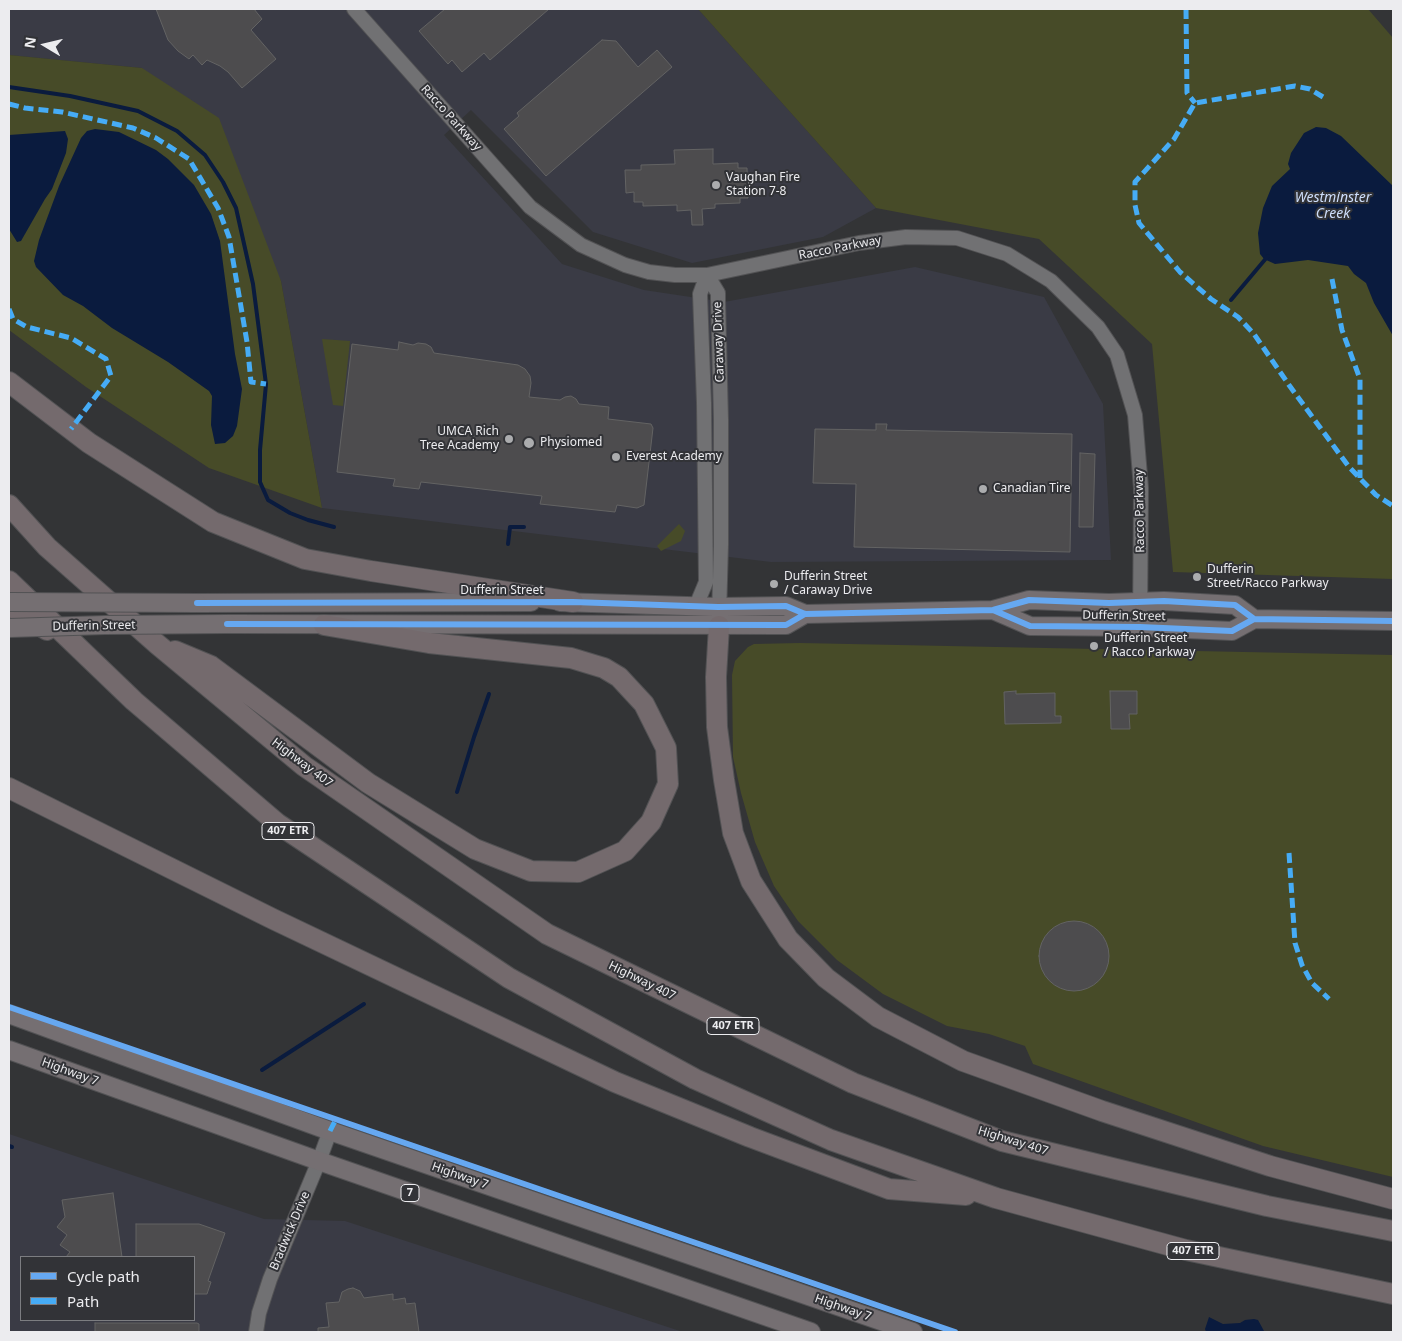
<!DOCTYPE html>
<html>
<head>
<meta charset="utf-8">
<style>
  body { margin:0 }
  #map { position:relative; width:1402px; height:1341px; overflow:hidden; background:#333436; font-family:"Noto Sans",sans-serif }
  canvas { display:block }
  .frame { position:absolute; inset:0; border:10px solid #ececef; pointer-events:none }
  .legend { position:absolute; left:20px; top:1256px; width:175px; height:65px; box-sizing:border-box; background:#323337; border:1px solid #7c7d81; margin:0; padding:6px 9px; list-style:none; font-size:15px; color:#ececef }
  .legend li { display:flex; align-items:center; gap:10px; height:25px }
  .legend b { width:25px; border:1px solid #7c7d81 }
  .north { position:absolute; left:20px; top:20px; width:50px; height:50px; -webkit-text-stroke:4px #323337; paint-order:stroke; rotate:279deg; font-size:14px; font-weight:700; line-height:20px; text-align:center; color:#ececef }
  .north::after { content:''; display:block; margin:auto; width:18px; height:22px; background:#ececef; clip-path:polygon(50% 0,100% 100%,50% 72%,0 100%) }
</style>
</head>
<body>
<div id="map">
<canvas width="1402" height="1341"></canvas>
<div class="frame"></div>
<ul class="legend">
<li><b style="height:6px;background:#66a8f1"></b>Cycle path</li>
<li><b style="height:6px;background:#46acf6"></b>Path</li>
</ul>
<div class="north">N</div>
</div>
<script>
const ctx = document.querySelector('canvas').getContext('2d');
ctx.lineJoin = 'round';
function fill(path, color) { ctx.fillStyle = color; ctx.fill(path, 'evenodd'); }
const toPath = rows => new Path2D(rows.map(r => 'M' + r).join(''));
function stroke(path, color, width, dash) { ctx.strokeStyle = color; ctx.lineWidth = width; ctx.lineCap = dash ? 'butt' : 'round'; ctx.setLineDash(dash || []); ctx.stroke(path); }
function drawText(font, color, halo, rows, align = 'center') {
  ctx.font = font + ' "Noto Sans",sans-serif'; ctx.lineWidth = 4; ctx.setLineDash([]); ctx.textBaseline = 'middle'; ctx.strokeStyle = halo; ctx.fillStyle = color; for (const [text, x, y, turn = 0] of rows) {
    ctx.save(); ctx.translate(x, y); ctx.rotate((+turn || 0) * Math.PI / 180); ctx.textAlign = isNaN(turn) ? turn : align; if (halo) ctx.strokeText(text, 0, 0); ctx.fillText(text, 0, 0); ctx.restore();
  }
}
const built = toPath([
  [9,9,698,9,876,208,823,237,692,263,593,232,471,110,444,135,562,264,644,290,724,302,915,267,1044,297,1103,404,1111,560,771,562,322,508,281,281,142,68,9,55],
  [9,1134,264,1219,345,1221,683,1332,9,1332],
  [21,1257,194,1257,194,1320,21,1320]
]);
const green = toPath([
  [698,9,1368,9,1393,38,1393,579,1173,572,1152,344,1039,239,876,208],
  [9,55,142,68,219,118,281,281,322,508,209,468,86,387,9,330],
  [322,339,350,341,343,406,333,405],
  [679,524,685,531,681,541,661,551,657,546],
  [800,643,1393,655,1393,1177,1263,1146,1033,1064,1025,1046,989,1034,947,1026,883,994,837,960,798,921,774,886,755,842,741,793,733,757,732,675,735,661,748,647,754,644]
]);
const water = toPath([
  [1316,127,1326,128,1341,136,1393,186,1393,336,1374,303,1366,283,1354,274,1348,266,1308,260,1275,264,1264,259,1260,254,1258,233,1263,208,1272,186,1290,169,1288,164,1291,153,1304,133],
  [95,129,119,132,156,150,168,159,194,185,211,214,220,241,235,354,242,389,237,426,233,436,225,443,215,444,211,425,212,396,209,391,168,362,112,328,83,306,63,295,36,267,34,261,39,240,59,186,81,138,87,131],
  [65,131,68,139,66,153,52,189,45,199,21,241,17,242,9,229,9,135],
  [1209,1317,1223,1324,1240,1323,1245,1320,1254,1319,1258,1320,1264,1331,1267,1332,1206,1332,1205,1329]
]);
const stream = toPath([
  [9,87,70,96,138,111,177,131,205,155,223,182,236,208,253,284,266,384,260,450,260,482,268,500,290,513,308,520,334,527],
  [1231,300,1268,256],
  [508,544,510,527,524,527],
  [457,792,474,737,489,694],
  [262,1070,364,1004],
  [9,1146,12,1147]
]);
const building = toPath([
  [156,9,254,9,262,19,251,30,276,59,242,88,228,72,220,66,207,60,202,65,193,55,189,59,178,51,168,40,156,9],
  [445,9,549,9,490,60,484,53,462,72,452,60,448,64,419,31,445,9],
  [602,40,616,41,638,67,657,50,672,67,546,176,504,129,519,116,517,113,602,40],
  [713,149,713,164,738,163,738,168,747,168,748,198,740,198,740,203,715,204,715,208,702,209,703,225,692,225,691,210,677,211,677,205,643,206,643,202,634,202,634,192,626,193,625,170,641,170,641,165,675,164,674,150,713,149],
  [399,342,413,345,418,343,426,344,431,347,434,353,518,365,525,369,530,376,531,383,529,397,560,400,565,397,571,396,576,399,579,404,609,407,608,419,651,424,653,428,644,505,637,508,617,505,615,512,540,504,542,496,421,482,419,489,393,486,395,479,337,472,352,344,398,350,399,342],
  [876,424,887,424,886,430,1072,434,1070,552,854,547,856,484,813,483,815,429,876,430,876,424],
  [1080,453,1095,454,1093,527,1079,527,1080,453],
  [1016,691,1016,694,1055,693,1055,716,1061,716,1061,723,1005,724,1004,692,1016,691],
  [1110,691,1137,691,1137,714,1129,714,1130,729,1111,729,1110,691],
  '1039 956a35 35 0 1 1 70 0a35 35 0 1 1-70 0Z',
  [113,1193,122,1257,66,1257,70,1252,60,1245,67,1235,57,1227,65,1217,62,1200,113,1193],
  [136,1224,199,1224,225,1233,208,1281,211,1282,207,1294,194,1294,194,1257,136,1257,136,1224],
  [353,1288,360,1291,364,1298,393,1294,393,1300,405,1298,406,1304,415,1303,419,1332,318,1332,318,1328,329,1327,326,1303,339,1302,342,1292,348,1289,353,1288],
  [95,1323,197,1323,199,1324,199,1332,95,1332,95,1323]
]);
const minor = toPath([
  [354,9,530,207,581,245,625,265,649,272,675,275,707,275,859,243,906,237,957,238,1007,254,1051,281,1098,327,1117,355,1135,415,1141,488,1140,627],
  [707,275,718,293,718,299,721,420,721,544,719,616],
  [696,606,706,582,704,403,700,294,707,275],
  [256,1332,259,1313,270,1279,319,1161,330,1131]
]);
const major = toPath([
  [560,602,718,607,786,606,805,614,993,610,1029,600,1109,603,1164,601,1235,605,1254,619],
  [197,603,531,602],
  [993,610,1030,626,1140,627,1232,631,1254,619,1393,621],
  [227,624,786,625,805,614],
  [9,1014,330,1131,913,1332],
  [9,1050,319,1161,811,1332]
]);
const highway = toPath([
  [9,382,89,443,213,522,305,559,371,571,573,602],
  [9,505,47,547,157,644,304,766,547,934,853,1083,1002,1141,1267,1206,1393,1231],
  [9,581,134,701,278,824,509,978,695,1079,831,1140,996,1198,1186,1250,1393,1294],
  [9,605,47,630],
  [719,626,716,677,717,727,724,780,733,833,751,881,788,939,826,978,878,1017,963,1061,1102,1111,1270,1166,1393,1199],
  [175,651,211,666,368,783,475,849,531,871,578,872,625,851,651,822,668,784,666,748,644,704,619,677,604,668,571,658,429,643,324,625],
  [9,788,273,919,615,1082,750,1137,889,1189,966,1195]
]);
const majorBridge = toPath([
  [9,602,197,603],
  [9,628,105,625,227,624]
]);
const quiet = toPath([
  [1186,9,1187,93,1195,103],
  [1323,97,1310,89,1295,86,1195,103,1174,139,1135,182,1135,205,1139,223,1180,272,1211,299,1238,317,1254,334,1289,385,1349,467,1376,495,1393,506],
  [9,104,25,108,62,112,133,128,156,138,189,159,218,208,229,237,247,342,251,382,266,384],
  [1332,279,1342,330,1360,379,1360,478],
  [9,309,13,319,27,327,71,338,106,359,111,376,71,429],
  [1289,853,1295,943,1302,965,1312,983,1329,999],
  [330,1131,336,1119]
]);
const cycleway = toPath([
  [197,603,573,602,718,607,786,606,805,614,993,610,1029,600,1109,603,1164,601,1235,605,1254,619],
  [993,610,1030,626,1140,627,1232,631,1254,619,1393,621],
  [227,624,786,625,805,614],
  [9,1007,955,1332]
]);
const markers = [
  [716,185,5,"#abacae"],
  [509,439,5,"#abacae"],
  [529,443,6,"#abacae"],
  [616,457,5,"#abacae"],
  [983,489,5,"#abacae"],
  [1197,577,5,"#abacae"],
  [774,584,5,"#abacae"],
  [1094,646,5,"#abacae"]
];
const shields = [
  [288,831,52],
  [733,1026,52],
  [410,1193,18],
  [1193,1251,52]
];
const shieldNames = [
  ["407 ETR",288,831],
  ["407 ETR",733,1026],
  ["7",410,1193],
  ["407 ETR",1193,1251]
];
const streetNames = [
  ["Racco Parkway",451,118,48],
  ["Racco Parkway",840,248,-11],
  ["Caraway Drive",719,342,-92],
  ["Racco Parkway",1140,511,-91],
  ["Dufferin Street",502,591],
  ["Dufferin Street",1124,616,1],
  ["Dufferin Street",94,626,-1],
  ["Highway 407",302,763,37],
  ["Highway 407",642,981,26],
  ["Highway 7",70,1072,20],
  ["Highway 407",1013,1141,17],
  ["Highway 7",460,1176,19],
  ["Bradwick Drive",290,1231,-67],
  ["Highway 7",843,1308,19]
];
const poiNames = [
  ["Vaughan Fire",726,178],
  ["Station 7-8",726,192],
  ["UMCA Rich",499,432,"right"],
  ["Tree Academy",499,446,"right"],
  ["Physiomed",540,443],
  ["Everest Academy",626,457],
  ["Canadian Tire",993,489],
  ["Dufferin",1207,570],
  ["Street/Racco Parkway",1207,584],
  ["Dufferin Street",784,577],
  ["/ Caraway Drive",784,591],
  ["Dufferin Street",1104,639],
  ["/ Racco Parkway",1104,653]
];
const waterNames = [
  ["Westminster",1333,198],
  ["Creek",1333,214]
];
fill(built, '#3a3b45');
fill(green, '#474b28');
fill(water, '#0a1b3e');
stroke(stream, '#0a1b3e', 4);
fill(building, '#4d4c4e');
stroke(building, '#636363', 1);
stroke(minor, '#525254', 16);
stroke(major, '#525254', 20);
stroke(highway, '#525254', 22);
stroke(minor, '#717173', 14);
stroke(major, '#756f72', 18);
stroke(highway, '#746a6d', 20);
stroke(majorBridge, '#525254', 20, []);
stroke(majorBridge, '#756f72', 18);
stroke(quiet, '#46acf6', 5, [10, 5]);
stroke(cycleway, '#66a8f1', 6);
for (const [x, y, r, color] of markers) { const dot = new Path2D(); dot.arc(x, y, r, 0, 2 * Math.PI); ctx.fillStyle = color; ctx.fill(dot); stroke(dot, '#323337', 2); }
for (const [x, y, w] of shields) { const box = new Path2D(); box.roundRect(x - w / 2, y - 8.5, w, 17, 4); ctx.fillStyle = '#323337'; ctx.fill(box); stroke(box, '#ececef', 1); }
drawText('bold 11px', '#ececef', null, shieldNames);
drawText('12px', '#ececef', '#323337', streetNames);
drawText('12px', '#ececef', '#323337', poiNames, 'left');
drawText('italic 14px', '#cedefb', '#323337', waterNames);
</script>
</body>
</html>
